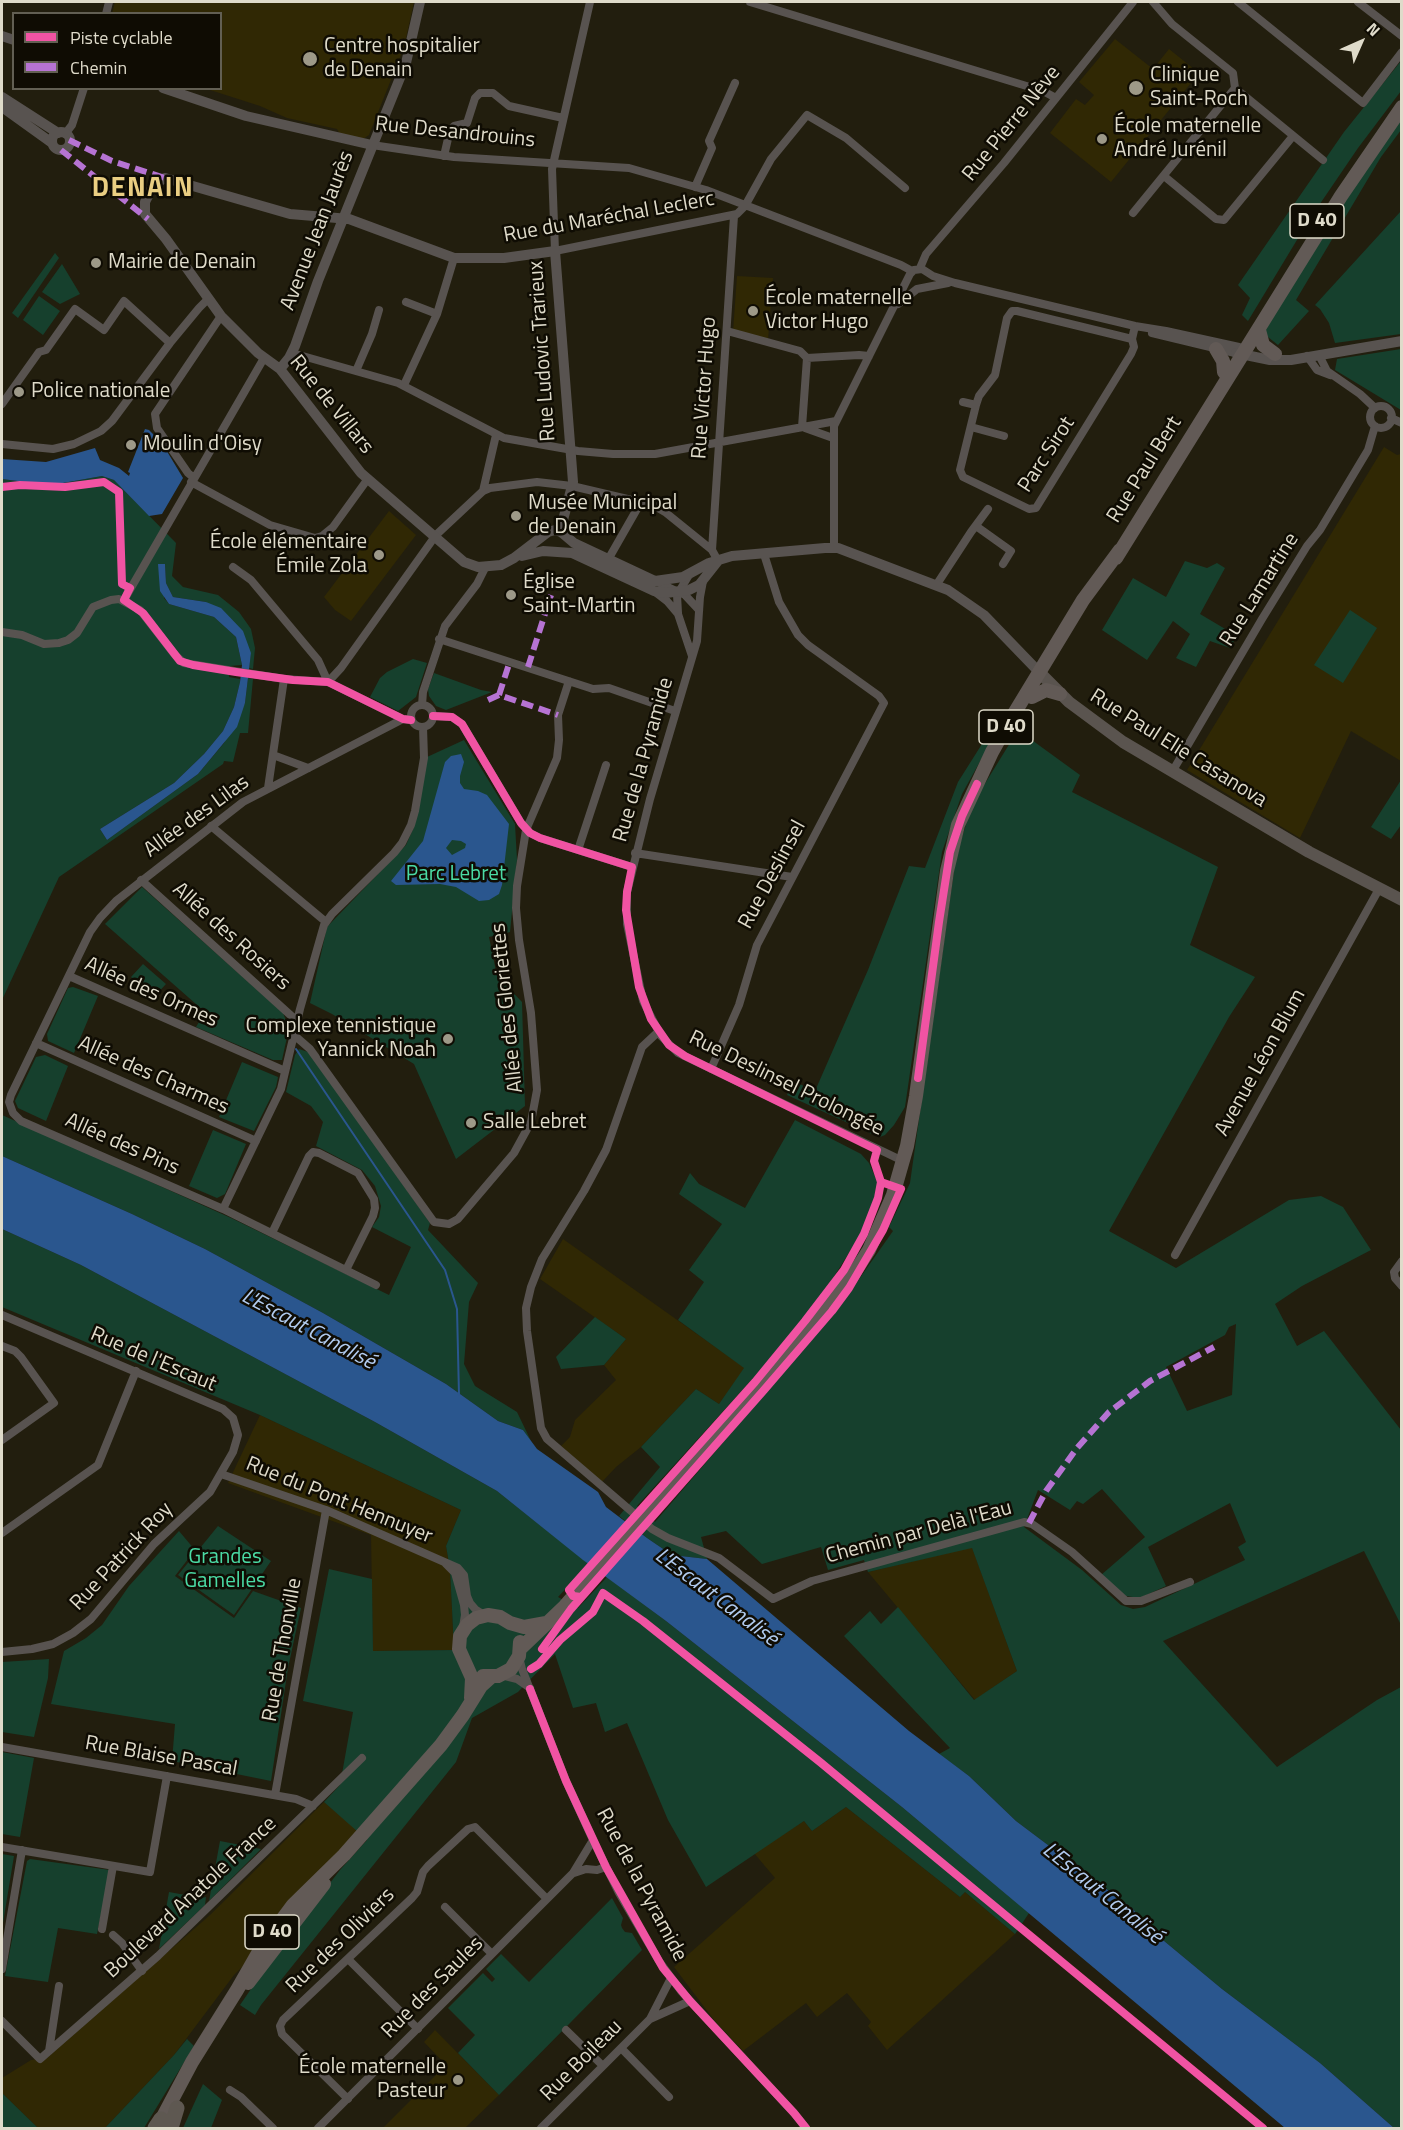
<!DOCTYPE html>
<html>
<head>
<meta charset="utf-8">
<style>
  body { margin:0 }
  #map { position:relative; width:1403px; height:2130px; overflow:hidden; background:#221e0e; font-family:"Titillium Web",sans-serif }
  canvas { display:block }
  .frame { position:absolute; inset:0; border:3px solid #dfdbca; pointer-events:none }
  .legend { position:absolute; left:12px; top:12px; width:210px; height:78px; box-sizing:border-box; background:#0f0c03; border:2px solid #625f53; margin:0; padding:8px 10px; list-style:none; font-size:18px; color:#dfdbca }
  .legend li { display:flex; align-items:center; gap:12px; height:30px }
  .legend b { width:30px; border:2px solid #625f53 }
  .north { position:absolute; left:1331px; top:12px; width:60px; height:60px; -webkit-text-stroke:4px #0f0c03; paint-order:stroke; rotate:45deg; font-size:16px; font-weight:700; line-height:24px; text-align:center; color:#dfdbca }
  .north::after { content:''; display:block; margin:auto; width:21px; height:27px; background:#dfdbca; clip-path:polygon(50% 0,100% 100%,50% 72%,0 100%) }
</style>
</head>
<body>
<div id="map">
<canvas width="1403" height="2130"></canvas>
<div class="frame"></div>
<ul class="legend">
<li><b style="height:8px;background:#f153a3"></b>Piste cyclable</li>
<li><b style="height:8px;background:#b673d3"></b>Chemin</li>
</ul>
<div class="north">N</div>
</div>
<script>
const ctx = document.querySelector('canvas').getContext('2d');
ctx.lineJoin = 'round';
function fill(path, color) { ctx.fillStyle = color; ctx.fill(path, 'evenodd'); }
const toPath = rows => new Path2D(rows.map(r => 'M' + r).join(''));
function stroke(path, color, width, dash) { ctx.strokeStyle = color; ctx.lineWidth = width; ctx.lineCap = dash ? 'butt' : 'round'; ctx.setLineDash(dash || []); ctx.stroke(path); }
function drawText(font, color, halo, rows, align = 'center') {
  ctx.font = font + ' "Titillium Web",sans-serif'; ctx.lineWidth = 5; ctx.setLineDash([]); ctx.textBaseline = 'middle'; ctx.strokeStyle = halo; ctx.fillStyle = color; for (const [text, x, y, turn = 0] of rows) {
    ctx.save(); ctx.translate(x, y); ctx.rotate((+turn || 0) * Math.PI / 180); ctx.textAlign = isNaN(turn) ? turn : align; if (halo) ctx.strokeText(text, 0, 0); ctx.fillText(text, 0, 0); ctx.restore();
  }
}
const built = toPath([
  [115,2,414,2,404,47,369,135,363,139,340,134,337,129,287,118,260,106,207,89,220,88,220,14,112,14],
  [1115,39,1153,69,1169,49,1199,73,1111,182,1050,133,1076,99,1085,105,1094,95,1079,82],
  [737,276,773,278,768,340,733,332],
  [1384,447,1397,455,1401,454,1401,761,1351,731,1300,838,1187,770],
  [389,511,416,535,351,621,335,610,324,597],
  [563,1239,745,1368,719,1404,696,1389,641,1447,616,1467,602,1482,561,1446,570,1437,575,1420,616,1380,604,1365,626,1339,540,1279],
  [260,1415,461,1510,446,1546,450,1569,454,1650,373,1651,371,1535,228,1483],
  [972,1547,1017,1671,975,1700,868,1572],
  [324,1802,359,1831,247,1962,234,1975,174,2055,105,2128,38,2128,2,2093,2,2078,31,2060,47,2058,210,1915],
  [846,1807,960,1897,965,1892,1015,1934,887,2050,868,2026,871,2022,847,1993,817,2017,806,2003,743,2051,714,2020,674,1967,775,1878,754,1853,804,1821,812,1831],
  [435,2030,499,2095,465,2128,383,2128,446,2065,424,2042]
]);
const green = toPath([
  [1401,61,1401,91,1358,148,1309,220,1248,321,1242,315,1250,298,1238,285,1344,132],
  [1401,118,1401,130,1381,157,1296,300,1309,311,1278,345,1263,333,1305,261],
  [1401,211,1401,334,1335,343,1329,323,1320,309,1315,305],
  [55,253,59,258,18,318,12,313],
  [62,264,80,294,60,304,42,292],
  [39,296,60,311,43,335,23,320],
  [1401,349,1401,410,1335,370,1337,359],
  [102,476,114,480,176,543,172,576,183,587,218,595,239,612,251,629,255,648,253,669,249,668,251,653,206,602,173,597,166,583,165,564,164,598,169,604,214,617,236,637,242,665,230,666,229,677,240,679,240,682,234,707,223,731,204,754,174,783,100,829,107,840,198,774,224,743,245,703,248,678,253,679,248,733,240,733,233,762,224,761,223,764,59,877,2,1000,2,479,33,483,63,483],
  [1185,561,1207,568,1217,563,1225,568,1200,614,1237,636,1230,648,1210,641,1196,667,1176,658,1190,634,1173,621,1147,660,1102,630,1133,578,1166,597],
  [1350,610,1377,628,1343,683,1314,665],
  [413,659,427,663,416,697,398,711,370,697,380,678,387,672],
  [434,673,481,690,492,692,446,710,436,706,429,696,428,689],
  [999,717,1003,720,962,794,942,852,905,1107,894,1125,885,1135,880,1137,874,1135,787,1095,793,1081,815,1091,868,970,909,866,925,868,958,782],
  [1018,730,1080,775,1072,792,1218,867,1190,945,1255,977,1229,1017,1109,1231,1176,1268,1289,1200,1321,1196,1343,1207,1371,1250,1302,1286,1275,1304,1297,1346,1324,1331,1401,1430,1401,1625,1364,1551,1163,1641,1277,1767,1377,1700,1401,1687,1401,2128,1394,2128,1320,2063,1222,1989,1146,1926,1133,1909,1016,1821,969,1776,939,1754,950,1748,844,1636,870,1611,881,1624,898,1607,974,1700,1017,1671,972,1548,868,1572,864,1560,828,1570,821,1547,762,1564,726,1531,701,1537,707,1559,672,1555,647,1538,619,1516,660,1467,641,1447,696,1389,719,1404,744,1368,678,1320,704,1282,689,1270,722,1224,679,1194,690,1173,699,1184,745,1208,795,1120,861,1154,869,1163,879,1185,861,1234,821,1297,756,1375,637,1506,655,1522,840,1306,893,1231,889,1227,910,1183,956,857,967,821,981,790],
  [1236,1324,1232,1395,1187,1411,1166,1367,1225,1335,1229,1327],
  [1102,1489,1145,1537,1101,1575,1126,1596,1140,1598,1166,1586,1148,1547,1230,1503,1246,1542,1238,1547,1245,1560,1145,1607,1133,1609,1121,1605,1082,1570,1024,1527,1038,1490,1070,1510,1077,1501,1083,1504],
  [464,740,515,824,517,860,510,932,489,937,497,976,522,1002,525,1106,456,1159,414,1064,332,1014,310,1003,327,927,406,845,414,827,427,757],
  [1401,780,1401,825,1391,839,1371,827],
  [142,887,283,1013,289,1028,282,1060,273,1060,196,1027,205,1012,105,924],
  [143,964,166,984,154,997,131,977],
  [73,987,98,996,74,1053,48,1041,47,1034,68,988],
  [299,1049,308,1052,329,1080,430,1223,428,1230,478,1283,469,1302,464,1364,475,1386,517,1412,531,1441,523,1430,498,1421,446,1384,323,1313,205,1249,132,1214,2,1156,2,1115,231,1218,389,1295,411,1247,372,1227,379,1217,381,1206,375,1186,362,1170,316,1146,323,1122,311,1106,286,1092,295,1055],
  [45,1055,68,1066,46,1121,18,1108,15,1101,36,1057],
  [242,1062,278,1077,276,1087,254,1131,219,1117],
  [213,1130,246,1144,225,1194,217,1198,189,1186],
  [2,1229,81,1265,375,1422,497,1491,589,1564,558,1597,578,1608,607,1577,666,1621,902,1807,1029,1913,1015,1934,965,1892,960,1897,846,1807,812,1831,804,1821,706,1887,668,1820,627,1723,605,1732,596,1703,573,1708,555,1654,518,1692,472,1718,456,1762,261,2005,255,2015,240,2005,273,1957,340,1870,367,1840,324,1802,340,1785,353,1712,303,1701,329,1569,372,1579,373,1651,454,1650,450,1569,446,1546,461,1510,260,1415,2,1307],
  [595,1317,626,1339,604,1365,561,1369,556,1357],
  [218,1526,271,1561,234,1615,178,1575],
  [179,1531,195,1550,175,1576,234,1618,253,1591,301,1608,288,1668,271,1781,172,1761,175,1724,51,1704,64,1651,86,1638,102,1625,129,1586],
  [49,1659,48,1678,34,1737,2,1732,2,1662],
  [2,1752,34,1758,20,1837,2,1834],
  [220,1841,261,1849,209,1901],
  [2,1854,14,1856,2,1929],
  [30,1859,110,1870,97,1934,58,1928,48,1982,5,1976,27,1861],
  [169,1892,202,1898,206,1897,205,1905,159,1949],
  [612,1898,623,1918,621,1925,622,1928,625,1932,632,1933,642,1950,499,2095,458,2053,475,2035,448,2008,483,1973,492,1982,495,1979,486,1969,501,1954,529,1982],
  [187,2039,194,2046,144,2128,105,2128,174,2055],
  [203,2084,222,2100,211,2128,183,2128],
  [2,2093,38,2128,2,2128]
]);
const water = toPath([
  [145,429,149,430,162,443,183,478,162,514,149,516,114,480,102,476,63,483,33,483,2,479,2,459,46,462,95,448,100,460,119,468,129,476,130,473,128,472],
  [158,564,165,564,166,583,173,597,206,602,221,608,243,631,251,653,245,703,237,727,198,774,107,840,100,829,174,783,204,754,223,731,234,707,240,682,242,665,236,637,214,617,169,604,160,591],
  [461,754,464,762,460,776,460,783,464,789,478,791,487,795,509,824,502,885,499,894,489,900,479,901,456,887,440,884,396,885,391,881,423,841,445,762,451,756],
  [452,840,461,841,466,844,465,848,452,855,446,848],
  [2,1156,132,1214,205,1249,323,1313,446,1384,498,1421,523,1430,537,1449,598,1492,606,1507,647,1538,672,1555,707,1559,909,1731,969,1776,1016,1821,1133,1909,1146,1926,1222,1989,1320,2063,1394,2128,1285,2128,902,1807,666,1621,583,1560,497,1491,375,1422,81,1265,2,1229]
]);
const pier = toPath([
  [628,1519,643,1531,602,1578,587,1566]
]);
const stream = toPath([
  [296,1049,445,1270,457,1309,459,1395]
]);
const minor = toPath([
  [590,2,552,169,555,251,737,214,745,206,771,159,807,115,846,138,905,188],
  [750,2,1043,91,1056,98],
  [1153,2,1172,24,1233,73,1235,88,1323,160],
  [1238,2,1363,103,1402,52],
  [1358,2,1402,36],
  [106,14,109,2],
  [65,134,72,125,84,88],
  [372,145,454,157,629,168,706,190,901,265,912,271],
  [444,156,450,130,454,126,467,123,475,98,480,93,493,93,509,106,563,118],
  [1164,176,1216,219,1224,220,1293,136],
  [695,187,712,148,709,141,735,83],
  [1133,213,1235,88],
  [920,268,926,254,1004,163,1133,2],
  [406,302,437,314],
  [898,304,917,289,948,283],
  [727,331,800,351,807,358],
  [1152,333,1235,353],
  [292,353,398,383,504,438,578,451,613,454,655,454,836,421],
  [1319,355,1327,371,1360,394,1375,408],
  [1307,356,1317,370,1330,375],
  [356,371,372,334,379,310],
  [404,385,437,314,454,258],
  [963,402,976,405,960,470,963,477,1029,509,1036,508,1131,354,1134,347,1132,339,1135,326],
  [2,404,39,352,46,350,75,309,104,330,124,301,170,343],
  [976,405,979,396,995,375,1007,318,1012,311,1017,311,1132,339],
  '1370 417a11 11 0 1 1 22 0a11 11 0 1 1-22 0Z',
  [1391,418,1402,423],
  [802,427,807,358,859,355,869,356],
  [971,427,1004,436],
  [805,428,833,438],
  [2,444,53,449,74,444,101,431,112,421,170,343,199,308,208,299],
  [194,478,188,473,157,428,155,414,221,316],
  [191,482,270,525,315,538,322,536,333,527,367,480],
  [483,491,496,435],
  [976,526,1011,551,1003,564],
  [834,548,834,426,910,274,914,270,922,269,933,276,955,283,1135,326,1166,331,1239,347],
  [609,558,641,502],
  [718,561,712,550,734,216],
  [233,567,251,580,318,660,328,682],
  [655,581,685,595,699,610],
  [703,581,700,597,697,641,650,799,627,892,627,924,643,1001,661,1036,678,1053,903,1161],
  [937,584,971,532,988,509],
  [654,591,667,601,678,614,692,656],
  [124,600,264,358],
  [678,613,677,595,689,575],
  [2,632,22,635,44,644,59,643,68,640,77,633,93,607,111,600,119,599,140,610,175,655,184,663,284,679,328,682,403,719],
  [439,639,593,689,609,688,675,711],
  [328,682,341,668,436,535,483,491,490,488,537,482,572,486,653,505,665,512,712,550],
  [422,705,423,692,445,626,477,584,485,568],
  '411 716a11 11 0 1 1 22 0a11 11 0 1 1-22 0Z',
  [433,716,452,717,462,724,521,823,530,833,540,838,632,867],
  [273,755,308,768],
  [1172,772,1262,619,1307,546,1320,530,1368,450,1375,426],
  [268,788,284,679],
  [211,826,326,922],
  [578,850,606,765],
  [635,853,792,877],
  [141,880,297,1021],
  [69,976,285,1071],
  [658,1032,642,1047,606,1150,584,1191,542,1259,531,1287,526,1308,527,1331,541,1428,547,1439,652,1529,668,1538,719,1558,773,1599,812,1581,1024,1522,1032,1524,1072,1552,1126,1601,1141,1601,1190,1582],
  [294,1035,310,1049,434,1222,449,1224,458,1219,514,1153,531,1122,537,1090,531,1013,519,940,516,908,517,886,526,830,557,758,559,740,558,715,569,681],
  [36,1043,256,1141],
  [711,1069,739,1005,757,945,884,703,879,696,808,645,798,635,779,602,764,554],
  [223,1209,281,1089,300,1009,324,925,332,914,394,853,402,843,411,825,415,811,424,758,423,727],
  [272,1233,309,1156,313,1152,319,1153,358,1173,374,1199,375,1208,373,1216,346,1270],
  [1175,1255,1379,889],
  [1402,1261,1394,1272,1395,1278,1402,1286],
  [376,1285,223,1209,21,1121,13,1113,9,1102,11,1095,90,932,100,918,116,901,243,802,403,719,411,720],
  [2,1315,223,1409,233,1418,238,1435,233,1452,210,1492,154,1544,91,1619,73,1633,53,1644,32,1649,2,1652],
  [2,1346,15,1351,21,1357,54,1403,2,1440],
  [221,1474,326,1510,458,1568,464,1575,467,1596,470,1603,476,1610,484,1615],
  [2,1533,98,1465,136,1371],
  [446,1564,455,1573,464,1605,465,1615,463,1627],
  [519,1657,522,1669,566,1781,593,1840,619,1893,659,1961,681,1991,794,2113,806,2128],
  [501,1675,517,1679,530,1688],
  [2,1747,296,1799,313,1806],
  [275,1795,326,1510],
  [2,1847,150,1872,167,1776],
  [574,1873,586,1869,597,1870,606,1867],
  [445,1907,492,1954],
  [102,1929,113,1866],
  [113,1935,122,1943,142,1971],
  [348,1959,418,2029],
  [2,1969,22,1850],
  [650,2019,671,1978],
  [2,2021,40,2059,158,1956,362,1758],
  [566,2030,603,2066],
  [621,2048,669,2097],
  [49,2051,59,1986],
  [230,2090,241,2097,273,2128],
  [348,2099,282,2034,280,2026,283,2020,412,1898,417,1892,423,1872,428,1866,468,1829,475,1827,547,1899],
  [318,2128,573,1873,593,1840],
  [541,2128,650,2019,690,2001]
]);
const tertiary = toPath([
  [2,36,14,40],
  [163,88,246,116,372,145],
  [2,97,58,133],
  [2,107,52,143],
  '52 141a9 9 0 1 1 18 0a9 9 0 1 1-18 0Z',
  [1236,353,1270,360,1291,360,1402,341],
  [280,369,289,358,295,346,318,281,406,63,420,2],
  [562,533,563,520,573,482,555,251,504,258,454,258,349,219,290,214,165,178,154,184,145,202,145,214,166,239,221,316,258,353,280,369,361,473,464,562,478,567,501,565,514,558,548,532,555,530,561,532,574,543,655,581,683,577,709,563,732,556,825,548,838,548,948,590,984,615,1039,672],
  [522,556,543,551,572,553,654,591,666,593,689,590,699,585,718,561]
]);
const secondary = toPath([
  [1039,672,1069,702,1123,742,1309,852,1402,900]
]);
const primary = toPath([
  [1259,330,1263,345,1275,354],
  [1216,349,1223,361,1224,372],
  [1116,558,1341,196,1402,107],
  [1032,697,1046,690,1060,694],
  [520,1649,565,1606,758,1387,851,1278,869,1250,893,1195,907,1146,916,1096,947,871,958,825,992,752,1006,727,1083,600,1120,550],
  [483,1676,498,1676,511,1669,519,1656,520,1642],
  [471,1698,472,1678,459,1649,460,1636,467,1625,476,1618,488,1615,500,1617,510,1623,524,1627,546,1623],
  [248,1983,324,1884],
  [157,2128,192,2062,237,1990,261,1948,293,1905,344,1855,441,1745,463,1715,481,1686,491,1677]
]);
const motorway = toPath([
  [155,2128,161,2119],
  [171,2128,177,2108]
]);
const quiet = toPath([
  [69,140,112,161,165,178],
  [61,150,148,219],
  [528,667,551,595],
  [499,695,510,661],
  [488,700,499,695,558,715],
  [1029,1523,1046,1491,1077,1448,1109,1412,1150,1381,1214,1347]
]);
const cycleway = toPath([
  [2,487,20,485,65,487,104,482,119,492,122,584,130,588,124,600,143,613,180,661,193,665,236,672,293,680,328,682,403,719,411,720],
  [433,716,452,717,462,724,521,823,530,833,540,838,632,867,627,892,626,910,639,987,651,1019,669,1045,685,1056,877,1150,874,1161,881,1182,878,1198,864,1234,844,1270,805,1321,755,1382,569,1590,573,1596,581,1597],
  [918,1078,939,922,950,852,962,816,977,784],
  [542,1649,571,1609,764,1390,832,1311,849,1288,883,1230,901,1189,881,1182],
  [531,1669,539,1664,560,1640,593,1612,603,1593,643,1621,820,1762,1263,2128],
  [530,1689,566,1781,606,1867,663,1968,690,2001,794,2113,806,2128]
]);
const markers = [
  [310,59,8,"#9d9988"],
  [1136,88,8,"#9d9988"],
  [1102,139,6,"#9d9988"],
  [96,263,6,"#9d9988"],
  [753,311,6,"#9d9988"],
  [19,392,6,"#9d9988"],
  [131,445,6,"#9d9988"],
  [516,516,6,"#9d9988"],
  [379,555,6,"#9d9988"],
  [511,595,6,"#9d9988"],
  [448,1039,6,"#9d9988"],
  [471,1123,6,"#9d9988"],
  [458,2080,6,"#9d9988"]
];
const shields = [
  [1317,221,54],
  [1006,727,54],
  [272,1932,54]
];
const shieldNames = [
  ["D 40",1317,221],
  ["D 40",1006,727],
  ["D 40",272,1932]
];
const poiNames = [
  ["Centre hospitalier",324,47],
  ["de Denain",324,71],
  ["Clinique",1150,76],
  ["Saint-Roch",1150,100],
  ["École maternelle",1114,127],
  ["André Jurénil",1114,151],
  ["Mairie de Denain",108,263],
  ["École maternelle",765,299],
  ["Victor Hugo",765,323],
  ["Police nationale",31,392],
  ["Moulin d'Oisy",143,445],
  ["Musée Municipal",528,504],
  ["de Denain",528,528],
  ["École élémentaire",367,543,"right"],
  ["Émile Zola",367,567,"right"],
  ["Église",523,583],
  ["Saint-Martin",523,607],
  ["Complexe tennistique",436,1027,"right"],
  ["Yannick Noah",436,1051,"right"],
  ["Salle Lebret",483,1123],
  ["École maternelle",446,2068,"right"],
  ["Pasteur",446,2092,"right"]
];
const streetNames = [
  ["Rue Pierre Nève",1012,124,-51],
  ["Rue Desandrouins",455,133,6],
  ["Rue du Maréchal Leclerc",609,218,-10],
  ["Avenue Jean Jaurès",318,231,-69],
  ["Rue Ludovic Trarieux",543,351,-94],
  ["Rue Victor Hugo",705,388,-86],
  ["Rue de Villars",331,405,51],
  ["Parc Sirot",1047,455,-57],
  ["Rue Paul Bert",1145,470,-58],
  ["Rue Lamartine",1260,590,-58],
  ["Rue Paul Elie Casanova",1178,749,32],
  ["Rue de la Pyramide",644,760,-74],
  ["Allée des Lilas",197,817,-36],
  ["Rue Deslinsel",773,875,-62],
  ["Allée des Rosiers",231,937,42],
  ["Allée des Ormes",151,993,24],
  ["Allée des Gloriettes",508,1008,-96],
  ["Avenue Léon Blum",1261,1063,-61],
  ["Allée des Charmes",153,1076,24],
  ["Rue Deslinsel Prolongée",786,1084,26],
  ["Allée des Pins",122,1145,24],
  ["Rue de l'Escaut",153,1360,23],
  ["Rue du Pont Hennuyer",339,1501,22],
  ["Chemin par Delà l'Eau",919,1533,-15],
  ["Rue Patrick Roy",122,1557,-47],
  ["Rue de Thonville",283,1650,-80],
  ["Rue Blaise Pascal",161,1757,10],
  ["Rue de la Pyramide",641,1885,62],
  ["Boulevard Anatole France",191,1898,-43],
  ["Rue des Oliviers",341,1941,-44],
  ["Rue des Saules",433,1988,-45],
  ["Rue Boileau",582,2061,-45]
];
const parkNames = [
  ["Parc Lebret",456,875],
  ["Grandes",225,1558],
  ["Gamelles",225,1582]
];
const waterNames = [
  ["L'Escaut Canalisé",308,1330,28],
  ["L'Escaut Canalisé",716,1598,37],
  ["L'Escaut Canalisé",1102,1894,39]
];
const districtNames = [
  ["DENAIN",143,189]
];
fill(built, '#302804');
fill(green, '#16402d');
fill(water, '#2a568e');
fill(pier, '#221e0e');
stroke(stream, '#2a568e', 2);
stroke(minor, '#585350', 8);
stroke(tertiary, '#585350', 10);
stroke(secondary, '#5a544f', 12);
stroke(primary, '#625a56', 14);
stroke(motorway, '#5e5851', 15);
stroke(quiet, '#b673d3', 6, [12, 6]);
stroke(cycleway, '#f153a3', 8);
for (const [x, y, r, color] of markers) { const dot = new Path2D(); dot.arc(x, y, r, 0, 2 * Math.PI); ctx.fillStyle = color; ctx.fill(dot); stroke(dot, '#0f0c03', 2); }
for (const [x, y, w] of shields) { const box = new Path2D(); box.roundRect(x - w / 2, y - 17, w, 34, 4.5); ctx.fillStyle = '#0f0c03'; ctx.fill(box); stroke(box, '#dfdbca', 1.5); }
drawText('bold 20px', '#dfdbca', null, shieldNames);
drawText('21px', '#dfdbca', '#0f0c03', poiNames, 'left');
drawText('21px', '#dfdbca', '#0f0c03', streetNames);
drawText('21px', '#4bdba5', '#0f0c03', parkNames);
drawText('italic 22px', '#b1cbef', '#0f0c03', waterNames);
ctx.letterSpacing = '1.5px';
drawText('bold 27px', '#eace82', '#0f0c03', districtNames);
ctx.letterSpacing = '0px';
</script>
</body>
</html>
